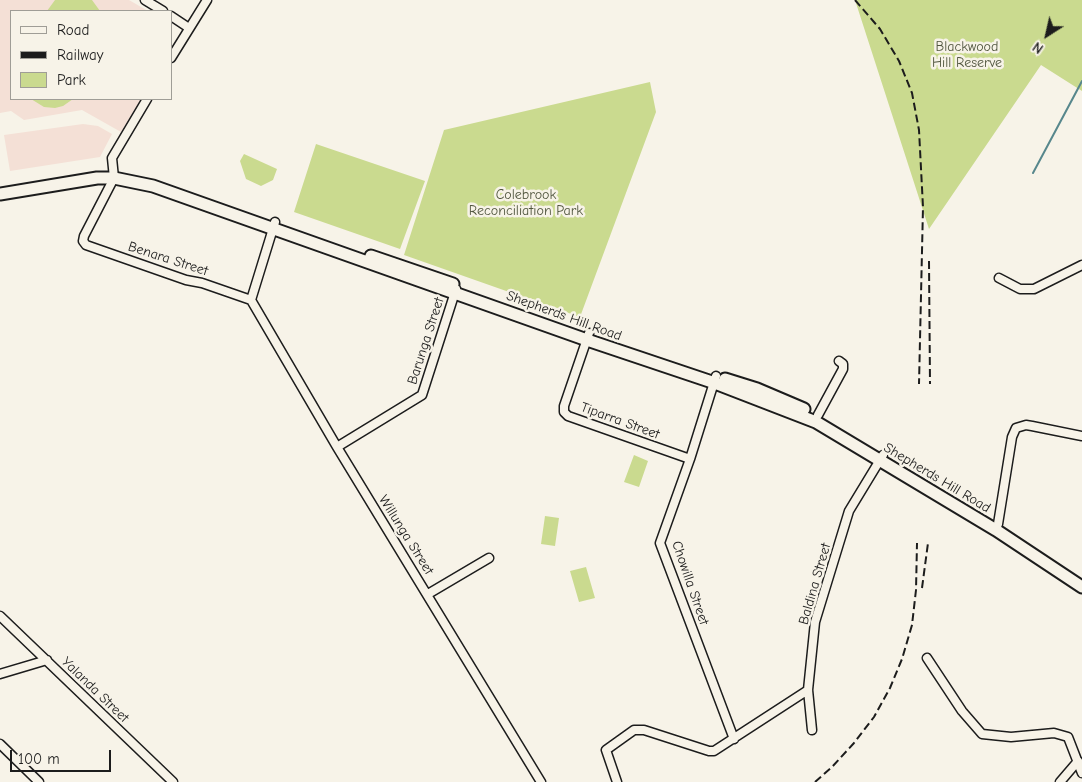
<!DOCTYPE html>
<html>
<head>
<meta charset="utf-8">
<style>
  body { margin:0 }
  #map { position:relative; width:1082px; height:782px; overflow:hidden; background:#f7f3e8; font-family:"Comic Neue",sans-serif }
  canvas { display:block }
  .legend { position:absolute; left:10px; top:10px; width:162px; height:90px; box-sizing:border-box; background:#f7f3e8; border:1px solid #9f9d96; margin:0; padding:6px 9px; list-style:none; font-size:15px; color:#1c1c1c }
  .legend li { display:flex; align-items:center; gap:10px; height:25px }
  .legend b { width:25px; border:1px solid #9f9d96 }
  .north { position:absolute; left:1022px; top:10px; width:50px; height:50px; -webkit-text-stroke:4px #f7f3e8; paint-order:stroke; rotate:215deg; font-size:14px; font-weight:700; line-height:20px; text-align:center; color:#1c1c1c }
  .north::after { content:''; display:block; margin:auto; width:18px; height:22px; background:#1c1c1c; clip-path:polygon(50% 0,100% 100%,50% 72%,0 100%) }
  .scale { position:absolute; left:10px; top:750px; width:101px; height:22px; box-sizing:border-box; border:2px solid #1c1c1c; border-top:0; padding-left:6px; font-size:15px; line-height:18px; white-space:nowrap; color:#1c1c1c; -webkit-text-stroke:4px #f7f3e8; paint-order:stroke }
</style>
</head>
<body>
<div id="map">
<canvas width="1082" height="782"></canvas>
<ul class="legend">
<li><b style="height:6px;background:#f7f3e8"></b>Road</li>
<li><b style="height:6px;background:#1c1c1c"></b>Railway</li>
<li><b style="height:14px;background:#cada8f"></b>Park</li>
</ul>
<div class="north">N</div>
<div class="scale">100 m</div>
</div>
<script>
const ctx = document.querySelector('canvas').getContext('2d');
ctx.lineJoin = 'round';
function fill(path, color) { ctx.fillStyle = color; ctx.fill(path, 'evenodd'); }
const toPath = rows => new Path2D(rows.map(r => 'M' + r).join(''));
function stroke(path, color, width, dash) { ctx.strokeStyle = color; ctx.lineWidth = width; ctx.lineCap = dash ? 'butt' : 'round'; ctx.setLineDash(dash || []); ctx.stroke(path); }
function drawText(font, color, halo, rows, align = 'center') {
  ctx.font = font + ' "Comic Neue",sans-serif'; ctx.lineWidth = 5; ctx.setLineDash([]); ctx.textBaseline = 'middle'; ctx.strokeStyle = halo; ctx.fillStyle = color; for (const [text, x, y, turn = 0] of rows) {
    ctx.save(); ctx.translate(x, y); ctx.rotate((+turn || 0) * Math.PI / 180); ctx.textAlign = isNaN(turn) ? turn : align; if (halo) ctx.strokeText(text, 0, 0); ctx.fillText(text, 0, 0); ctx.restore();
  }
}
const built = toPath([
  [0,0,129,0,148,11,11,11,11,99,141,99,121,132,82,110,24,120,11,111,0,113],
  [83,124,98,126,112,134,100,157,10,171,4,135]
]);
const green = toPath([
  [55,0,92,0,100,11,47,11],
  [855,0,1082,0,1082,91,1041,65,929,229],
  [650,82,656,112,580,317,404,255,444,130],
  [31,99,73,99,63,106,55,108,44,107],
  [316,144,425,181,400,249,294,212],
  [244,154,277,169,273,180,261,186,246,179,240,161],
  [634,455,648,461,639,487,624,482],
  [545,516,559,518,555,546,541,544],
  [586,567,595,598,579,602,570,571]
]);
const stream = toPath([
  [1033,173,1082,81]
]);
const minor = toPath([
  [145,0,163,11],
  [171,16,189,28],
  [171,58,207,0],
  [147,99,112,158,114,178,84,236,83,241,86,245,186,280,202,283,251,300],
  [999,278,1020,289,1034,289,1082,265],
  [251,300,337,447,541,782],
  [251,300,275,222],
  [589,333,564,406,564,412,568,416,690,459],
  [716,376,690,459,660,543,734,739],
  [818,415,843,369,843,364,839,361],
  [337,447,422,395,456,289],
  [998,524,1012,437,1016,428,1026,425,1032,426,1082,436],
  [428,594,489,558],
  [0,616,173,782],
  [927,658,962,711,982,734,1011,737,1054,733,1068,737,1082,773],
  [0,674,47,660],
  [812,730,808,690,815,622,849,511,883,455],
  [0,744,39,782],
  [617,782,606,750,634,730,644,730,709,751,714,751,808,690],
  [1060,782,1078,761]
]);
const secondary = toPath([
  [0,194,97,178,114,178,153,186,587,340,715,383,816,422,996,530,1082,587],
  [371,256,453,284],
  [725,379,757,389,804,409]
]);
const rail = toPath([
  [855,0,880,29,899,61,912,93,919,130,923,207,919,384],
  [929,261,930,384],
  [922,588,928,543],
  [815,782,832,767,854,743,874,717,890,688,902,659,912,625,916,590,917,543]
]);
const parkNames = [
  ["Blackwood",967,47],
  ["Hill Reserve",967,63],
  ["Colebrook",526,195],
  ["Reconciliation Park",526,211]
];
const streetNames = [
  ["Benara Street",168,259,18],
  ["Shepherds Hill Road",564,316,20],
  ["Barunga Street",426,341,-72],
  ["Tiparra Street",620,421,20],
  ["Shepherds Hill Road",937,478,31],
  ["Willunga Street",406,535,58],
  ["Chowilla Street",690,583,71],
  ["Baldina Street",815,584,-74],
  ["Yalanda Street",95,690,44]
];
fill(built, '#f4e0d6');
fill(green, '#cada8f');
stroke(stream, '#57878c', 2);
stroke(minor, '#1c1c1c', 11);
stroke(secondary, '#1c1c1c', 15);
stroke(minor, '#f7f3e8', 8);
stroke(secondary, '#f7f3e8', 11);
stroke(rail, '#1c1c1c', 2, [8, 4]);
drawText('14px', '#50553e', '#f7f3e8', parkNames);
drawText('14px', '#1c1c1c', '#f7f3e8', streetNames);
</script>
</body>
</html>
